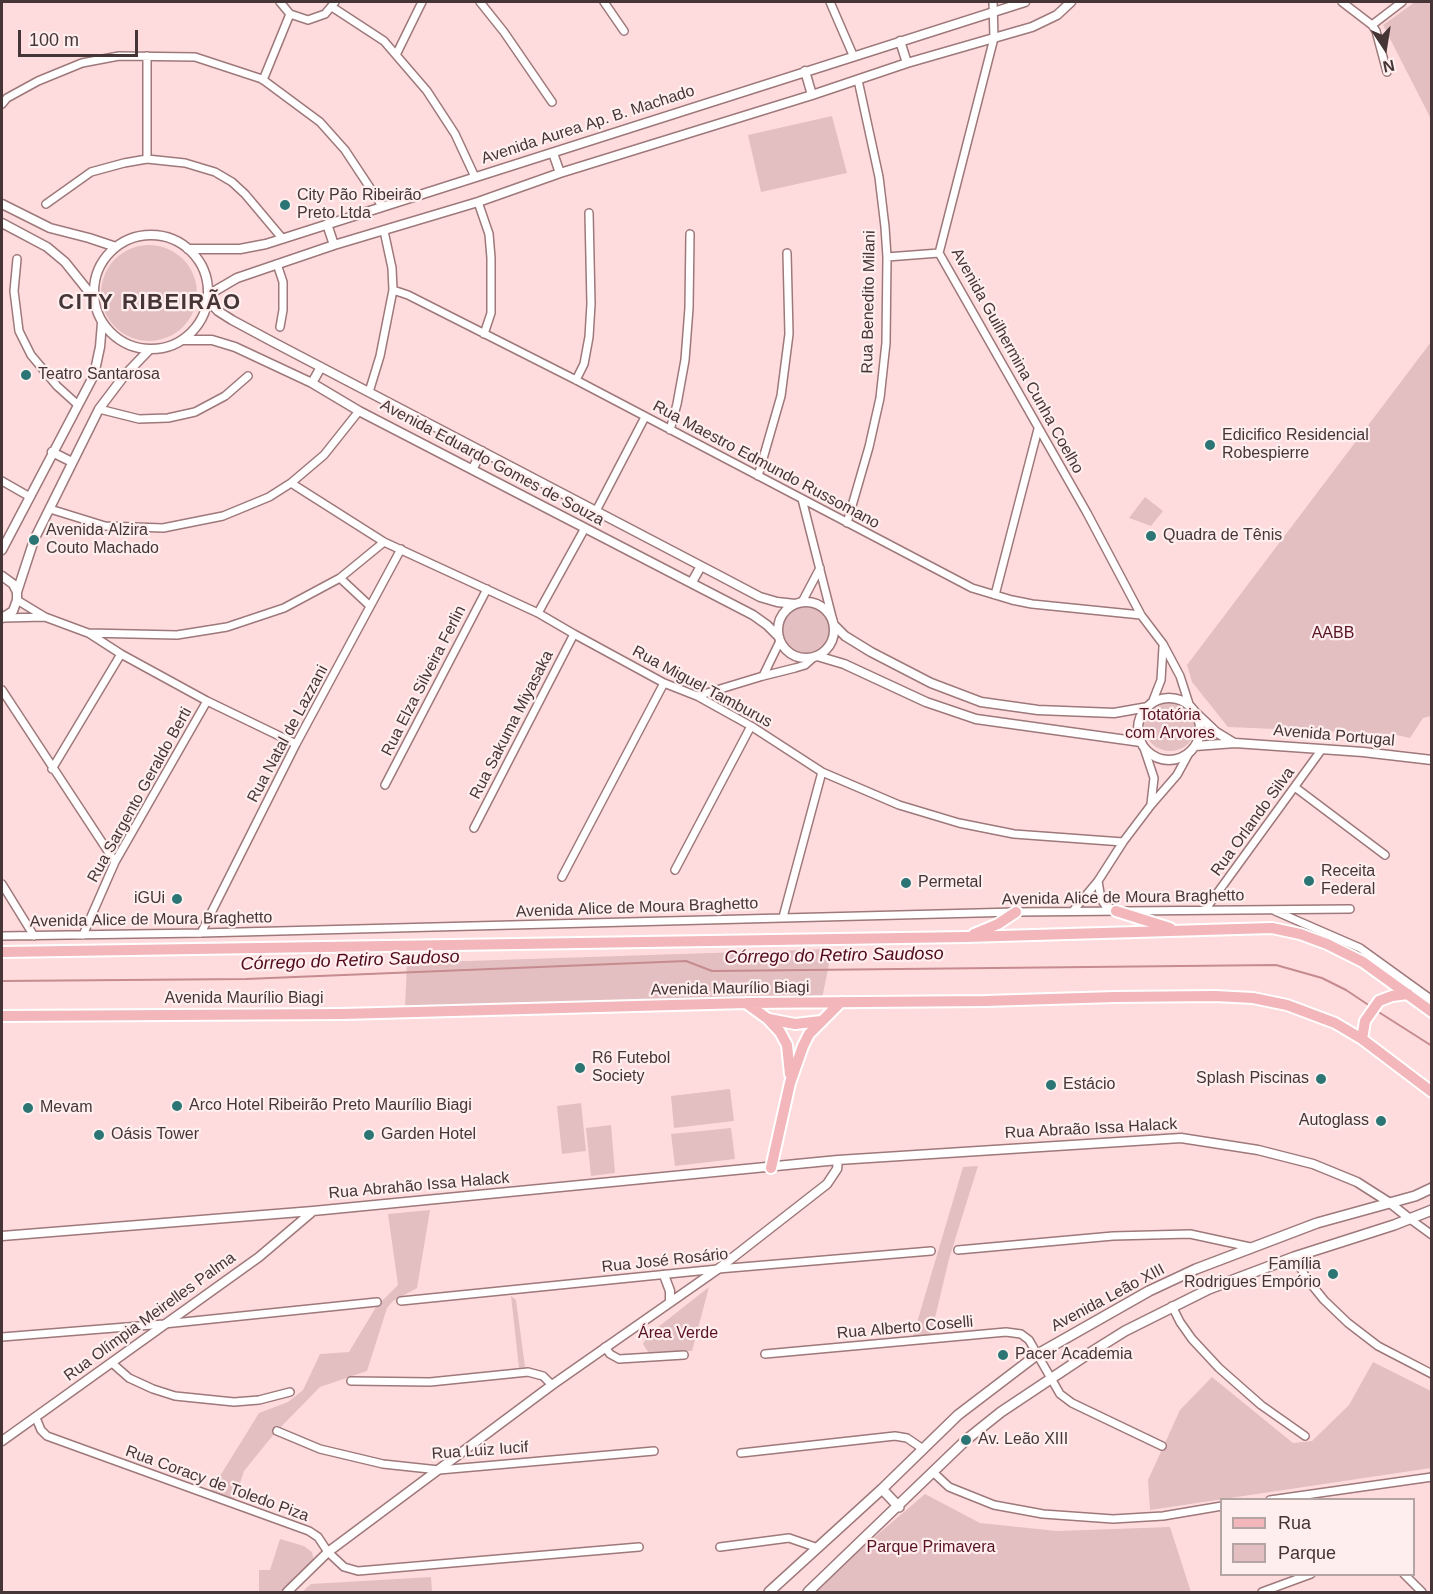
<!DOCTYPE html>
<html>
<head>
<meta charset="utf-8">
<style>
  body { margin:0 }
  #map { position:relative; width:1433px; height:1594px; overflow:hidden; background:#fedcdd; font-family:Arial,sans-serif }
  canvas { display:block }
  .frame { position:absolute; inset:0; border:3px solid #463536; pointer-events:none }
  .legend { position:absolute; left:1220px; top:1498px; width:195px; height:78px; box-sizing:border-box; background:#fee; border:2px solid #b5a4a4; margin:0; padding:8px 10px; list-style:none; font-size:18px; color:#463536 }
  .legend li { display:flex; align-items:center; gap:12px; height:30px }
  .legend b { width:30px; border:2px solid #b5a4a4 }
  .north { position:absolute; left:1355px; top:18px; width:60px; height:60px; -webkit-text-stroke:4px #fee; paint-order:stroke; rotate:168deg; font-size:16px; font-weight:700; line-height:24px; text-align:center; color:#463536 }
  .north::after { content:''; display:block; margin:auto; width:21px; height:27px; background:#463536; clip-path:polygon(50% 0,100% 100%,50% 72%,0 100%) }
  .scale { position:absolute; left:18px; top:30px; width:120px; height:27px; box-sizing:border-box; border:3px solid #463536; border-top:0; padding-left:8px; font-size:18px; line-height:21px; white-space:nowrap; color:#463536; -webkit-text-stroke:4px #fee; paint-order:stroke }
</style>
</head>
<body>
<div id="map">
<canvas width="1433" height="1594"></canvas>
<div class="frame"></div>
<ul class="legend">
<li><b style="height:8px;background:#f2b6bb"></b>Rua</li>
<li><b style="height:16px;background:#e4bfc1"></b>Parque</li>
</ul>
<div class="north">N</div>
<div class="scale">100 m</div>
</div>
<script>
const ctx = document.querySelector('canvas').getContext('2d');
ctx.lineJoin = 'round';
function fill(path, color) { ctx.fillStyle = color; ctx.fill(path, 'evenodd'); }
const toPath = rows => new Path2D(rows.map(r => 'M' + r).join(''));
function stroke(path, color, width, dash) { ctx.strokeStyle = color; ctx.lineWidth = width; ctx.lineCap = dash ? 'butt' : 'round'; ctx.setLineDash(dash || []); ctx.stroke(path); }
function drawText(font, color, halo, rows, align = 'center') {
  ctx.font = font + ' Arial,sans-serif'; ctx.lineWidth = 4.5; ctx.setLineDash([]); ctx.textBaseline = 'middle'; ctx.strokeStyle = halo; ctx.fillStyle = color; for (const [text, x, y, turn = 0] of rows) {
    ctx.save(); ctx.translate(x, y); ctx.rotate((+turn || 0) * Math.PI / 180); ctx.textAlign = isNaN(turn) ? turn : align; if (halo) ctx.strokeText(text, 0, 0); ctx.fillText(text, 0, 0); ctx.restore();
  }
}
const green = toPath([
  [1415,2,1431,2,1431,119,1383,25],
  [832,116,847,173,761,192,748,135],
  '101 293a48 48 0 1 1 96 0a48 48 0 1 1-96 0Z',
  [1431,342,1431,716,1423,718,1410,738,1392,734,1228,727,1192,682,1187,665],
  [1145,497,1163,511,1151,526,1129,518],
  '782 631a24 24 0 1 1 48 0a24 24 0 1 1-48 0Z',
  '1144 725a26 26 0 1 1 52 0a26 26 0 1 1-52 0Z',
  [832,949,822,999,405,1007,407,963],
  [730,1089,734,1121,674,1128,671,1096],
  [581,1103,586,1151,562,1154,557,1106],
  [611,1125,615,1173,591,1176,586,1128],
  [731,1128,735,1159,675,1166,671,1134],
  [978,1166,949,1259,930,1339,913,1336,963,1167],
  [430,1210,417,1288,393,1301,387,1308,367,1371,320,1387,274,1434,244,1471,232,1507,207,1497,259,1413,288,1402,303,1390,320,1354,349,1352,376,1307,398,1285,388,1214],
  [709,1287,692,1351,648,1352,643,1344,648,1335],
  [511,1296,516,1300,525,1367,519,1368],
  [1373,1362,1431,1391,1431,1468,1150,1510,1148,1480,1180,1410,1212,1377,1293,1443,1312,1441,1349,1405],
  [925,1494,980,1523,1057,1531,1170,1527,1191,1592,815,1592,843,1564],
  [280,1539,304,1546,312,1552,314,1562,283,1592,259,1592,259,1570,270,1570],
  [431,1577,432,1592,302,1592,311,1584]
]);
const stream = toPath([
  [2,981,246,979,686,961,712,971,1276,965,1322,978,1346,990,1370,1006],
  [1377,1011,1432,1046]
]);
const minor = toPath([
  [280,2,290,14,308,20,325,14,335,2],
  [480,2,504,32,552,102],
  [604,2,624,31],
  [830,2,853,55],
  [993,2,994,38,939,253,1087,513,1141,615,1163,644,1180,676,1190,707],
  [1342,2,1372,25,1376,31,1387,72],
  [332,7,384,41,427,91,455,134,475,177],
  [1372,25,1402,2],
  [396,55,422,2],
  [263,80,290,14],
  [2,104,7,98,38,81,82,63,119,56,195,57,262,79,320,122,345,150,382,206],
  [147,159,147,56],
  [478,202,489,234,491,258,491,313,484,334],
  [46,204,91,172,124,163,147,159,185,163,215,172,232,182,245,194,282,238],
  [887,257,939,253],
  [17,259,14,291,19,331,31,355,57,386,78,405],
  [277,264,283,282,283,310,280,327],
  [393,290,408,295,576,380,972,588,1012,600,1032,604,1141,615],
  [576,380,584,364,589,337,591,304,589,213],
  [369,392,380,356,393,290,392,268,384,231],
  [99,409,139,419,168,418,195,412,225,396,248,376],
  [670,430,677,404,685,360,689,308,690,234],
  [758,476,781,396,789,334,787,253],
  [2,481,30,497],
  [291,483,384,542,538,613,574,634,664,683,697,696,751,726,822,772,899,805,959,823,1014,834,1123,842],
  [802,499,833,621],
  [50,509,105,526,163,528,223,516,269,497,291,483,324,455,359,411],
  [596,511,645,417],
  [847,523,869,447,880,398,886,343,887,257,885,227,879,177,858,80],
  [340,578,370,606],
  [995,595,1038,429],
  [17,600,45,617,88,633,177,635,227,627,284,608,340,578,384,542],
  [802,602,820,568],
  [538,613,585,528],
  [3,618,45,617],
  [90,634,121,654,207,701,296,744],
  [763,676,780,641],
  [2,690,115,862],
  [697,696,763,676,795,668,805,665,814,657],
  [1152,703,1161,680,1163,647],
  [1144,748,1154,778,1151,804],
  [52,769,121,654],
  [385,785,487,589],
  [1296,788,1385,855],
  [474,828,574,634],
  [675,870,751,726],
  [562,877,664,683],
  [1098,881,1101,899,1105,905,1114,910],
  [2,884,34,936],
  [1205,910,1322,749],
  [1073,911,1098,881,1123,842,1151,805,1177,775,1189,753],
  [1275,911,1360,948,1432,1000],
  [783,917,822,772],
  [201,933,296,744,401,549],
  [83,935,115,862,207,701],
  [2,936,201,933,1016,912,1350,909],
  [1410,1219,1432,1235],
  [958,1250,1113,1236,1190,1234,1250,1247],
  [1294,1257,1307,1279,1324,1300,1348,1323,1378,1346,1432,1374],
  [401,1301,718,1269,931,1251],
  [1172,1306,1180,1322,1192,1339,1219,1368,1261,1405,1305,1436],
  [2,1337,164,1324,377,1302],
  [605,1347,610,1354,619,1359,684,1355],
  [765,1354,1006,1332,1021,1334,1029,1340,1060,1394,1072,1403,1162,1446],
  [112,1363,129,1378,153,1389,175,1396,234,1402,259,1400,290,1392],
  [351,1381,430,1382,528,1372,543,1376,552,1385],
  [36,1418,41,1430,47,1436,309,1531,318,1537,328,1552,344,1567,358,1571,639,1547],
  [277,1431,320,1449,383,1464,439,1470,654,1451],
  [741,1453,895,1436,907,1438,923,1449],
  [934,1473,949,1487,994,1505,1043,1514,1113,1519,1163,1516,1222,1506],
  [1270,1500,1432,1477],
  [720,1547,789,1538,818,1548],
  [1404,1574,1422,1592],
  [1262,1592,1311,1574]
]);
const tertiary = toPath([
  [900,41,907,63],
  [805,71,812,95],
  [553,153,560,173],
  [2,204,50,228,89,238,116,247],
  [2,223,47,247,65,262,93,297],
  [327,224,334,245],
  '94 292a57 57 0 1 1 114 0a57 57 0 1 1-114 0Z',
  [188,249,240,249,266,244,1025,2],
  [208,295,237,278,334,245,478,202,560,173,812,95,907,63,1032,27,1057,15,1071,2],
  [208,300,218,311,232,320,273,342,724,578,760,597,777,602,795,604],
  [183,340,212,340,235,347,312,383,359,411,753,615,767,625,779,637],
  [312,383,321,367],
  [52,452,72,462],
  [473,468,482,451],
  [2,550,94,375,100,347,102,323],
  [2,576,13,584,17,592,17,600,13,611,2,618],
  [692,582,701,566],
  [17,592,34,540,99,409,124,376,149,350],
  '778 630a28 28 0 1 1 56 0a28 28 0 1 1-56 0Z',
  [834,625,845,636,871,652,931,683,981,702,1038,710,1114,713,1148,707],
  [817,656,844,664,926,702,976,719,1141,742],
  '1138 729a31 31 0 1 1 62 0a31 31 0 1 1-62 0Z',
  [1197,714,1216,732,1234,743],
  [1195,746,1235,743,1363,752,1432,760],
  [2,1236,313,1211,838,1160,1181,1138,1258,1150,1313,1164,1357,1182,1390,1203,1410,1219],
  [664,1275,670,1291,670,1302],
  [2,1441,259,1257,312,1212],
  [287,1592,328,1552,552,1385,718,1269,827,1184,837,1169,838,1160]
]);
const secondary = toPath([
  [882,1489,899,1507],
  [769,1592,882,1489,958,1415,1038,1354,1149,1291,1196,1269,1317,1223,1415,1196,1432,1188],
  [808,1592,966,1440,1001,1412,1085,1356,1125,1331,1209,1289,1294,1257,1394,1225,1432,1210]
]);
const primary = toPath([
  [1116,911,1170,928],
  [974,934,998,924,1016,912],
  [2,952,966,937,1272,928,1300,934,1327,944,1363,962,1432,1012],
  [746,1003,768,1019,780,1032,787,1045,790,1074],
  [2,1016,342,1014,746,1003,985,1001,1115,997,1215,996,1253,998,1287,1005,1335,1023,1362,1039,1432,1092],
  [769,1019,795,1024,821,1021],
  [1362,1039,1365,1021,1379,1001,1392,996,1408,994],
  [771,1168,790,1083,803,1046,809,1034,841,1002]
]);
const markers = [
  [285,205,6,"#2b7574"],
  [26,375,6,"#2b7574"],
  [1210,445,6,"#2b7574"],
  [1151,536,6,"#2b7574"],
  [34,540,6,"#2b7574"],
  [1309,881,6,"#2b7574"],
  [906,883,6,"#2b7574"],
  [177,899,6,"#2b7574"],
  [580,1068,6,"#2b7574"],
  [1321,1079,6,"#2b7574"],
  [1051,1085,6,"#2b7574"],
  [177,1106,6,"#2b7574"],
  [28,1108,6,"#2b7574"],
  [1381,1121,6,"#2b7574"],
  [99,1135,6,"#2b7574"],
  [369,1135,6,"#2b7574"],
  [1333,1274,6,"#2b7574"],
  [1003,1355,6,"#2b7574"],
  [966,1440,6,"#2b7574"]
];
const streetNames = [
  ["Avenida Aurea Ap. B. Machado",588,125,-18],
  ["Rua Benedito Milani",869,302,-89],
  ["Avenida Guilhermina Cunha Coelho",1017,361,61],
  ["Avenida Eduardo Gomes de Souza",492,463,28],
  ["Rua Maestro Edmundo Russomano",766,465,28],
  ["Rua Elza Silveira Ferlin",424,681,-63],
  ["Rua Miguel Tamburus",702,687,28],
  ["Rua Sakuma Miyasaka",512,725,-63],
  ["Rua Natal de Lazzani",288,734,-62],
  ["Avenida Portugal",1334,736,5],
  ["Rua Sargento Geraldo Berti",140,795,-61],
  ["Rua Orlando Silva",1253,822,-54],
  ["Avenida Alice de Moura Braghetto",1123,898,-1],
  ["Avenida Alice de Moura Braghetto",637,908,-2],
  ["Avenida Alice de Moura Braghetto",151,920,-1],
  ["Avenida Maurílio Biagi",730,989,-1],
  ["Avenida Maurílio Biagi",244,999],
  ["Rua Abraão Issa Halack",1091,1129,-3],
  ["Rua Abrahão Issa Halack",419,1186,-5],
  ["Rua José Rosário",665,1261,-6],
  ["Avenida Leão XIII",1108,1298,-28],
  ["Rua Olímpia Meirelles Palma",150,1317,-36],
  ["Rua Alberto Coselli",905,1328,-5],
  ["Rua Luiz Iucif",480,1451,-4],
  ["Rua Coracy de Toledo Piza",217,1484,20]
];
const poiNames = [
  ["City Pão Ribeirão",297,196],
  ["Preto Ltda",297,214],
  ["Teatro Santarosa",38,375],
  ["Edicifico Residencial",1222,436],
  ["Robespierre",1222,454],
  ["Avenida Alzira",46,531],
  ["Couto Machado",46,549],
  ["Quadra de Tênis",1163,536],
  ["Receita",1321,872],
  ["Federal",1321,890],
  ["Permetal",918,883],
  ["iGUi",165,899,"right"],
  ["R6 Futebol",592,1059],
  ["Society",592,1077],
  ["Splash Piscinas",1309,1079,"right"],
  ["Estácio",1063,1085],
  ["Arco Hotel Ribeirão Preto Maurílio Biagi",189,1106],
  ["Mevam",40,1108],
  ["Autoglass",1369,1121,"right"],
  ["Oásis Tower",111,1135],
  ["Garden Hotel",381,1135],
  ["Família",1321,1265,"right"],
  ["Rodrigues Empório",1321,1283,"right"],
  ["Pacer Academia",1015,1355],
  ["Av. Leão XIII",978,1440]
];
const parkNames = [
  ["AABB",1333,634],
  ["Totatória",1170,716],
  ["com Arvores",1170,734],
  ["Área Verde",678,1334],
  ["Parque Primavera",931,1548]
];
const waterNames = [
  ["Córrego do Retiro Saudoso",834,956,-1],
  ["Córrego do Retiro Saudoso",350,961,-2]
];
const districtNames = [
  ["CITY RIBEIRÃO",150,303]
];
fill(green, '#e4bfc1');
stroke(stream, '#c58b8f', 2);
stroke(minor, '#9e787a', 10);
stroke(tertiary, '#9e787a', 11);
stroke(secondary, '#9e787a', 12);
stroke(primary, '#fff', 14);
stroke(minor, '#fff', 7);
stroke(tertiary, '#fff', 8);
stroke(secondary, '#fff', 9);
stroke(primary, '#f2b6bb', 10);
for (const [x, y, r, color] of markers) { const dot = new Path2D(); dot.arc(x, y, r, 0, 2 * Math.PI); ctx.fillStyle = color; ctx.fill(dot); stroke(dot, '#fee', 2); }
drawText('16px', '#463536', '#fee', streetNames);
drawText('16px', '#463536', '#fee', poiNames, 'left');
drawText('16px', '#591320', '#fee', parkNames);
drawText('italic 18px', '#510a1a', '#fee', waterNames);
ctx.letterSpacing = '1.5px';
drawText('bold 22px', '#463536', '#fee', districtNames);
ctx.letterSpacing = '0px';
</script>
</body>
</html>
